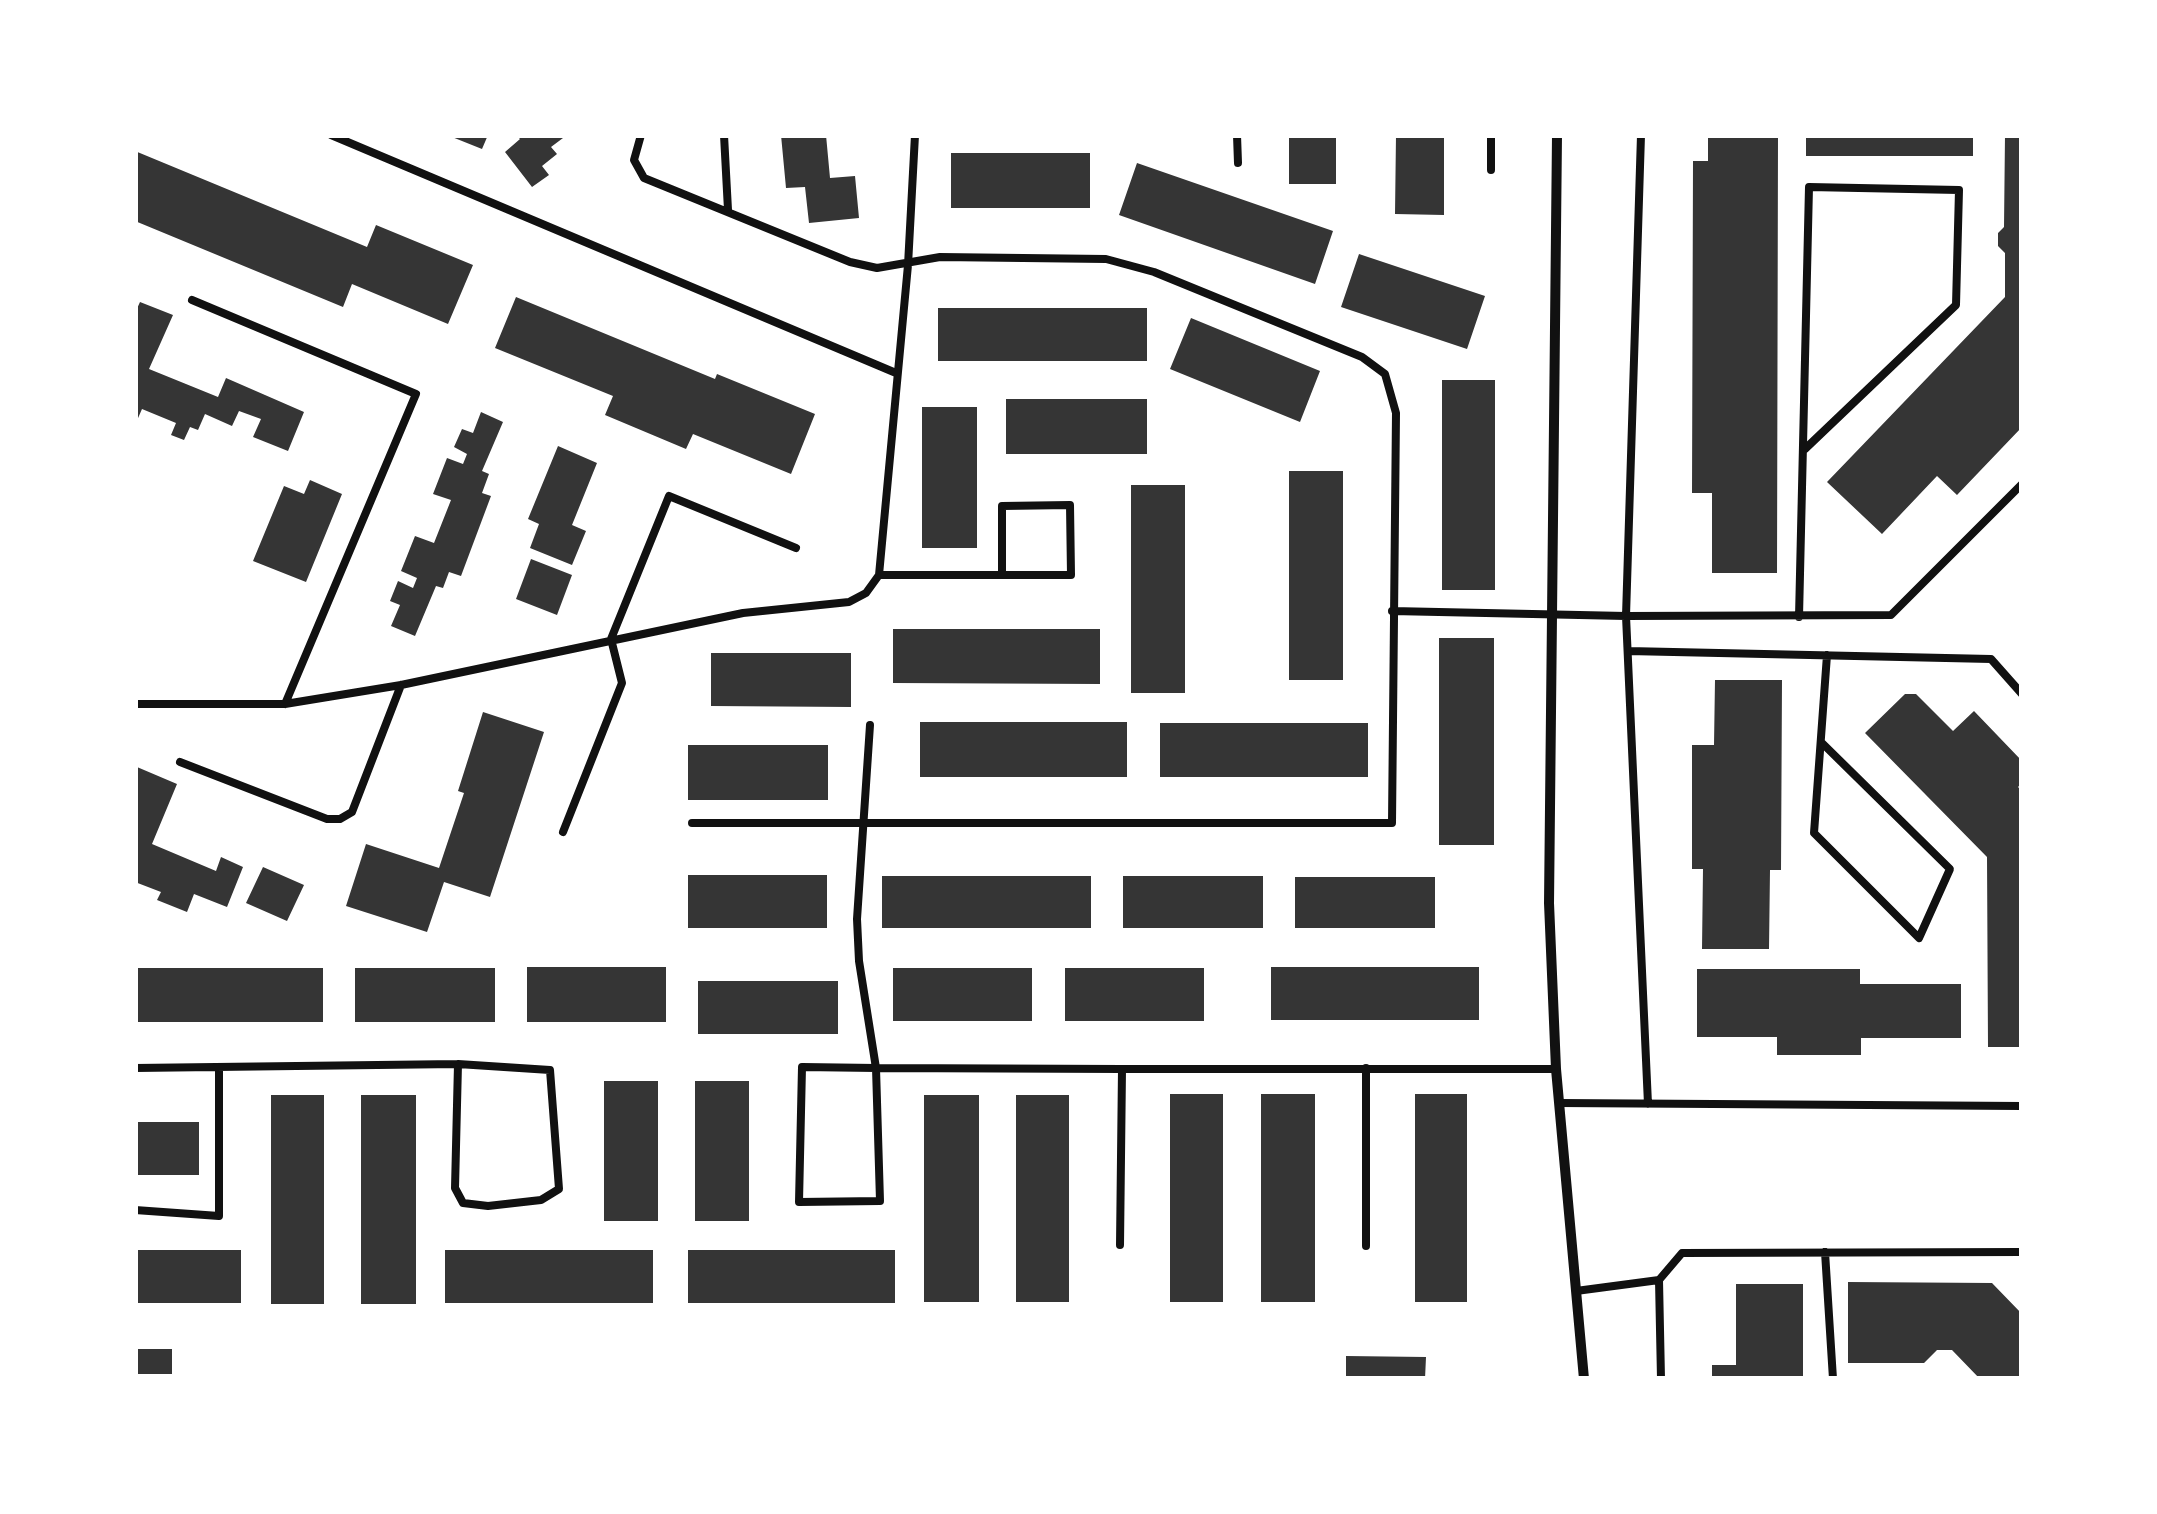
<!DOCTYPE html>
<html>
<head>
<meta charset="utf-8">
<style>
  body { margin:0 }
  #map { position:relative; width:2157px; height:1514px; overflow:hidden; background:#fff; font-family:"Nunito Sans",sans-serif }
  canvas { display:block }
  .frame { position:absolute; inset:0; border:138px solid #fff; pointer-events:none }
</style>
</head>
<body>
<div id="map">
<canvas width="2157" height="1514"></canvas>
<div class="frame"></div>
</div>
<script>
const ctx = document.querySelector('canvas').getContext('2d');
ctx.lineJoin = 'round';
function fill(path, color) { ctx.fillStyle = color; ctx.fill(path, 'evenodd'); }
const toPath = rows => new Path2D(rows.map(r => 'M' + r).join(''));
function stroke(path, color, width, dash) { ctx.strokeStyle = color; ctx.lineWidth = width; ctx.lineCap = dash ? 'butt' : 'round'; ctx.setLineDash(dash || []); ctx.stroke(path); }
const building = toPath([
  [447,135,488,135,482,149],
  [516,135,567,135,551,147,557,154,542,166,549,175,532,187,505,152,520,139],
  [781,135,826,135,830,178,855,176,859,218,809,223,805,187,786,188],
  [1289,135,1336,135,1336,184,1289,184],
  [1396,135,1444,135,1444,215,1395,214],
  [1708,135,1778,135,1777,573,1712,573,1712,493,1692,493,1693,161,1708,161],
  [1806,135,1973,135,1973,156,1806,156],
  [2005,135,2022,135,2022,427,1957,495,1937,476,1882,534,1827,482,2005,297,2005,253,1998,246,1998,233,2004,227],
  [135,151,367,247,376,225,473,265,448,324,352,284,343,307,135,221],
  [951,153,1090,153,1090,208,951,208],
  [1137,163,1333,231,1315,284,1119,215],
  [1359,254,1485,296,1467,349,1341,307],
  [516,297,715,379,717,374,815,414,791,474,693,434,686,449,605,415,613,396,495,348],
  [140,302,173,315,149,369,218,397,226,378,304,412,288,451,253,437,261,419,239,411,232,426,205,414,198,430,190,427,184,440,171,435,176,423,142,409,135,425,135,313],
  [938,308,1147,308,1147,361,938,361],
  [1191,318,1320,371,1300,422,1170,369],
  [1442,380,1495,380,1495,590,1442,590],
  [1006,399,1147,399,1147,454,1006,454],
  [922,407,977,407,977,548,922,548],
  [481,412,503,422,482,471,489,474,482,493,491,496,461,576,449,572,443,588,436,586,415,636,391,626,400,605,390,601,398,581,413,588,417,578,401,571,415,536,434,543,451,500,433,494,447,458,463,464,467,454,454,447,462,429,473,433],
  [558,446,597,463,572,525,586,531,572,565,530,548,539,524,528,519],
  [1289,471,1343,471,1343,680,1289,680],
  [310,480,342,494,306,582,253,561,284,486,304,494],
  [1131,485,1185,485,1185,693,1131,693],
  [531,559,572,575,557,615,516,599],
  [893,629,1100,629,1100,684,893,683],
  [1439,638,1494,638,1494,845,1439,845],
  [711,653,851,653,851,707,711,706],
  [1715,680,1782,680,1781,870,1770,870,1769,949,1702,949,1703,869,1692,869,1692,745,1714,745],
  [1905,694,1916,694,1953,731,1974,711,2022,761,2022,783,2018,787,2022,791,2022,1047,1988,1047,1987,857,1865,733],
  [483,712,544,732,490,897,444,882,427,932,346,906,366,844,439,868,464,793,458,791],
  [920,722,1127,722,1127,777,920,777],
  [1160,723,1368,723,1368,777,1160,777],
  [688,745,828,745,828,800,688,800],
  [137,767,177,784,152,844,216,871,221,857,243,867,227,907,194,894,187,912,157,900,161,892,135,882],
  [263,867,304,885,287,921,246,903],
  [688,875,827,875,827,928,688,928],
  [882,876,1091,876,1091,928,882,928],
  [1123,876,1263,876,1263,928,1123,928],
  [1295,877,1435,877,1435,928,1295,928],
  [527,967,666,967,666,1022,527,1022],
  [1271,967,1479,967,1479,1020,1271,1020],
  [135,968,323,968,323,1022,137,1022],
  [355,968,495,968,495,1022,355,1022],
  [893,968,1032,968,1032,1021,893,1021],
  [1065,968,1204,968,1204,1021,1065,1021],
  [1697,969,1860,969,1860,984,1961,984,1961,1038,1861,1038,1861,1055,1777,1055,1777,1037,1697,1037],
  [698,981,838,981,838,1034,698,1034],
  [604,1081,658,1081,658,1221,604,1221],
  [695,1081,749,1081,749,1221,695,1221],
  [1170,1094,1223,1094,1223,1302,1170,1302],
  [1261,1094,1315,1094,1315,1302,1261,1302],
  [1415,1094,1467,1094,1467,1302,1415,1302],
  [271,1095,324,1095,324,1304,271,1304],
  [361,1095,416,1095,416,1304,361,1304],
  [924,1095,979,1095,979,1302,924,1302],
  [1016,1095,1069,1095,1069,1302,1016,1302],
  [135,1122,199,1122,199,1175,135,1175],
  [135,1250,241,1250,241,1303,135,1303],
  [445,1250,653,1250,653,1303,445,1303],
  [688,1250,895,1250,895,1303,688,1303],
  [1848,1282,1992,1283,2022,1314,2022,1379,1980,1379,1952,1350,1937,1350,1924,1363,1848,1363],
  [1736,1284,1803,1284,1803,1379,1712,1379,1712,1365,1736,1365],
  [135,1349,172,1349,172,1374,135,1374],
  [1346,1356,1426,1357,1425,1379,1346,1379]
]);
const service = toPath([
  [331,135,896,373],
  [641,135,634,160,644,178,850,262,877,268,940,257,1106,259,1154,272,1362,357,1385,374,1396,413,1392,823,692,823],
  [724,135,728,210],
  [1237,135,1238,163],
  [1491,135,1491,170],
  [1641,135,1626,616,1648,1104],
  [192,300,416,394,285,704],
  [879,575,1071,575,1070,505,1002,506,1002,575],
  [1392,611,1626,616,1891,615,2022,484],
  [1799,617,1809,187,1959,190,1956,305,1805,449],
  [1628,651,1991,659,2022,694],
  [135,704,285,704,401,685,743,613,849,602,866,593,879,575,908,265,915,135],
  [870,725,857,919,859,961,876,1068,880,1201,799,1202,802,1067,876,1068,1122,1069,1556,1069],
  [1821,742,1950,869,1919,938,1814,833,1827,655],
  [180,762,327,819,340,819,352,812,401,685],
  [563,832,622,683,611,639,669,496,796,548],
  [135,1068,458,1064,550,1070,559,1189,541,1200,488,1206,463,1203,455,1188,458,1064],
  [1366,1068,1366,1246],
  [1559,1103,2022,1106],
  [135,1210,219,1216,219,1068],
  [1120,1245,1122,1069],
  [1825,1252,1833,1379],
  [1659,1280,1661,1379],
  [1576,1291,1659,1280,1682,1253,2022,1252]
]);
const minor = toPath([
  [1557,135,1549,903,1556,1069,1584,1379]
]);
fill(building, '#353535');
stroke(service, '#111', 8);
stroke(minor, '#111', 10);
</script>
</body>
</html>
